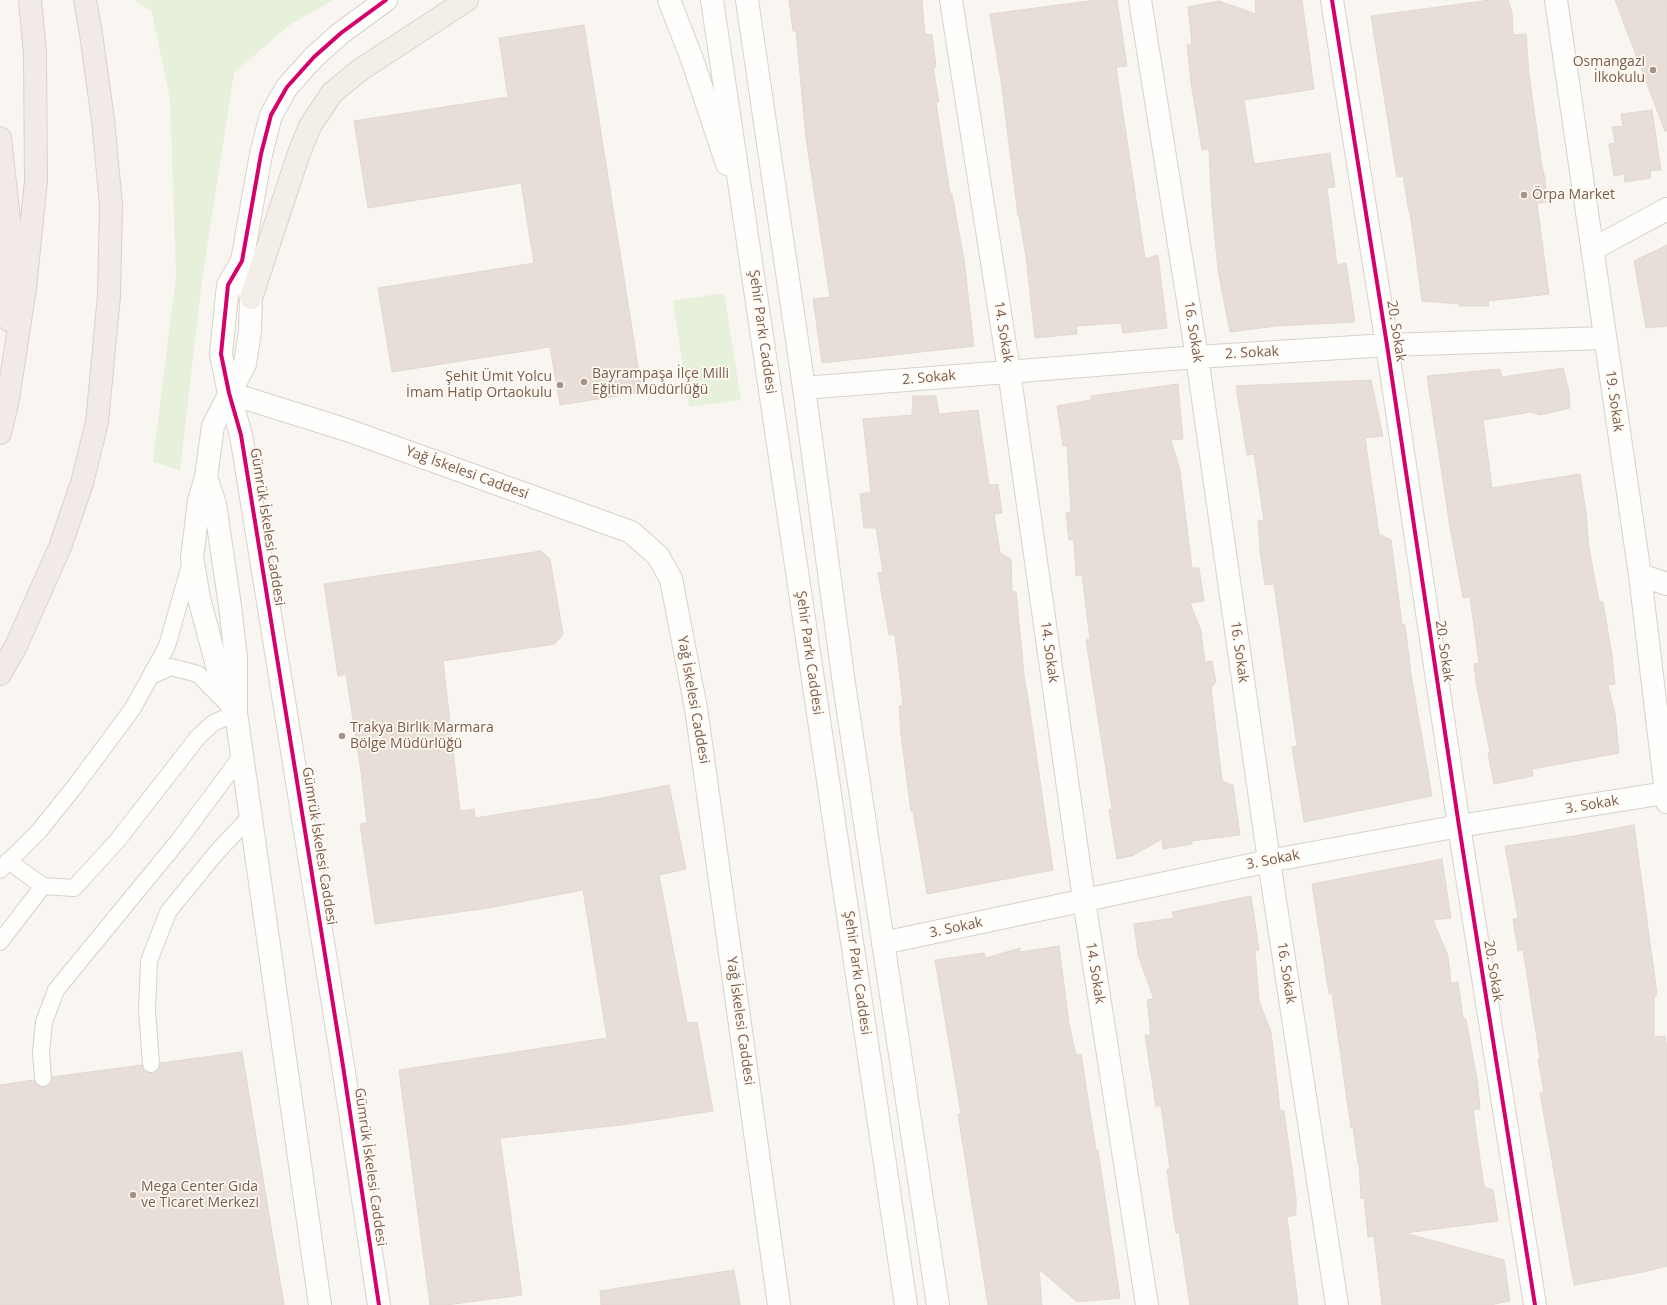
<!DOCTYPE html>
<html>
<head>
<meta charset="utf-8">
<style>
  body { margin:0 }
  canvas { display:block; background:#f9f5f0 }
</style>
</head>
<body>
<canvas width="1667" height="1305"></canvas>
<script>
const ctx = document.querySelector('canvas').getContext('2d');
ctx.lineJoin = 'round';
function fill(path, color) { ctx.fillStyle = color; ctx.fill(path, 'evenodd'); }
const toPath = rows => new Path2D(rows.map(r => 'M' + r).join(''));
function stroke(path, color, width, dash) { ctx.strokeStyle = color; ctx.lineWidth = width; ctx.lineCap = dash ? 'butt' : 'round'; ctx.setLineDash(dash || []); ctx.stroke(path); }
function drawText(font, color, halo, rows, align = 'center') {
  ctx.font = font + ' "Open Sans",sans-serif'; ctx.lineWidth = 3.5; ctx.setLineDash([]); ctx.textBaseline = 'middle'; ctx.strokeStyle = halo; ctx.fillStyle = color; for (const [text, x, y, turn = 0] of rows) {
    ctx.save(); ctx.translate(x, y); ctx.rotate((+turn || 0) * Math.PI / 180); ctx.textAlign = isNaN(turn) ? turn : align; if (halo) ctx.strokeText(text, 0, 0); ctx.fillText(text, 0, 0); ctx.restore();
  }
}
const green = toPath([
  [135,0,333,0,288,26,234,73,202,280,180,470,153,462,176,276,170,99,152,12],
  [724,293,741,400,689,407,673,301]
]);
const building = toPath([
  [789,0,922,0,925,34,932,35,936,67,933,67,939,102,936,102,950,194,952,194,964,260,974,346,822,363,813,299,830,297,806,138,796,31,793,31,789,0],
  [1096,0,1117,0,1127,66,1116,67,1137,206,1145,259,1158,255,1167,328,1123,333,1121,323,1076,326,1077,334,1035,338,1026,257,1019,216,1018,216,1001,81,990,14,1096,0],
  [1255,0,1302,0,1314,89,1244,100,1254,164,1330,153,1335,187,1327,188,1337,265,1346,263,1355,322,1276,326,1230,332,1218,270,1212,208,1209,149,1202,150,1191,83,1187,45,1192,44,1188,7,1219,1,1256,14,1255,0],
  [1490,0,1508,0,1512,12,1513,35,1526,34,1529,74,1542,167,1545,178,1546,202,1537,203,1549,294,1488,301,1489,306,1459,306,1459,304,1422,301,1410,212,1409,212,1403,176,1397,177,1371,16,1490,0],
  [1615,0,1667,0,1667,131,1665,131,1615,0],
  [584,25,642,392,560,405,550,347,392,372,378,288,534,263,521,183,368,208,354,121,508,97,499,38,584,25],
  [1652,110,1661,170,1650,171,1651,178,1625,182,1624,174,1614,176,1609,144,1615,143,1612,127,1623,126,1621,114,1652,110],
  [1667,245,1667,326,1646,328,1634,261,1667,245],
  [1563,368,1569,391,1570,408,1540,415,1531,412,1483,420,1492,488,1580,474,1586,512,1589,548,1599,601,1603,602,1612,655,1615,684,1608,685,1615,714,1619,753,1532,769,1533,776,1494,784,1488,753,1490,752,1476,682,1474,664,1479,663,1470,597,1463,598,1450,527,1427,376,1500,369,1502,377,1563,368],
  [1371,380,1383,436,1365,438,1379,534,1391,540,1402,624,1405,625,1411,674,1432,796,1304,822,1292,747,1297,746,1274,584,1265,585,1260,550,1258,521,1264,520,1254,454,1247,455,1236,386,1371,380],
  [1178,384,1183,439,1171,440,1180,470,1192,568,1199,568,1204,601,1190,603,1201,631,1205,662,1212,661,1216,682,1211,688,1222,781,1233,785,1240,835,1192,841,1192,844,1163,849,1162,839,1132,856,1117,859,1109,810,1112,809,1086,640,1090,639,1082,575,1076,576,1074,540,1069,540,1066,513,1071,512,1067,446,1063,446,1057,406,1091,400,1091,396,1178,384],
  [913,396,936,396,939,414,978,410,989,485,998,484,1002,513,994,514,1000,553,1011,559,1012,591,1016,592,1025,684,1027,691,1053,870,927,894,913,811,911,811,901,735,899,706,903,705,895,635,889,635,878,573,883,572,876,528,864,528,860,494,871,492,863,419,912,415,913,396],
  [541,551,550,559,563,634,555,644,443,661,460,811,474,809,475,818,602,798,669,785,686,869,659,875,687,1023,697,1022,713,1111,621,1125,500,1138,522,1295,446,1305,430,1305,399,1070,607,1038,583,890,488,908,375,924,360,824,367,823,361,772,346,674,338,676,324,584,541,551],
  [1634,825,1657,994,1654,998,1654,1037,1665,1036,1667,1050,1667,1266,1643,1272,1574,1285,1540,1093,1544,1093,1538,1059,1540,1058,1523,950,1518,951,1513,919,1518,918,1505,846,1574,836,1634,825],
  [1442,859,1451,918,1433,920,1448,956,1451,983,1458,982,1463,1019,1466,1019,1477,1079,1480,1109,1473,1110,1484,1187,1493,1190,1498,1221,1405,1233,1504,1260,1510,1301,1490,1305,1382,1305,1374,1236,1368,1237,1364,1198,1361,1199,1359,1163,1358,1164,1353,1127,1351,1128,1332,993,1329,994,1312,884,1442,859],
  [1251,896,1259,950,1255,951,1259,1001,1271,1032,1280,1110,1284,1111,1296,1198,1296,1215,1287,1217,1298,1305,1190,1305,1179,1232,1176,1233,1167,1170,1170,1169,1161,1106,1156,1106,1145,1035,1151,1035,1147,1000,1154,999,1138,955,1134,924,1174,918,1172,912,1251,896],
  [1059,946,1069,1024,1076,1055,1081,1054,1096,1150,1098,1150,1120,1298,1077,1302,1039,1269,1042,1305,988,1305,958,1114,961,1114,935,960,984,953,986,958,1020,948,1020,952,1059,946],
  [242,1052,284,1305,0,1305,0,1085,34,1080,39,1086,44,1087,51,1082,52,1077,142,1065,147,1072,152,1073,159,1068,160,1063,242,1052],
  [734,1270,740,1305,601,1305,600,1291,734,1270]
]);
const lane = toPath([
  [8,861,43,886,74,888,117,841,198,737,213,723,236,713,198,674,171,667,151,676],
  [0,870,39,831,76,785,133,708,167,646,191,562],
  [0,942,43,886],
  [151,1064,147,1010,149,961,168,912,217,852,250,817],
  [43,1078,41,1052,44,1022,56,990,179,840,243,754]
]);
const street = toPath([
  [951,0,1009,371,1084,900,1147,1305],
  [1140,0,1197,357,1269,861,1337,1305],
  [1332,0,1387,345,1459,826,1535,1305],
  [1556,0,1640,575,1667,802],
  [1593,249,1667,209],
  [804,388,1197,357,1387,345,1605,338],
  [229,393,347,430,631,532,658,556,671,579,696,708,779,1305],
  [206,477,215,504,230,606,236,658,236,713,320,1305],
  [1640,575,1667,584],
  [232,703,217,666,199,598,192,558,199,501,206,477,213,426,245,364,250,331,251,298,246,280],
  [883,943,1269,861,1459,826,1665,793],
  [379,1305,343,1066,241,435,229,393,221,354,228,285,242,261,261,154,271,115,287,87,314,57,341,33,386,0]
]);
const secondary = toPath([
  [669,0,692,59,727,164],
  [712,0,906,1305],
  [747,0,804,388,845,691,938,1305]
]);
const primary = toPath([
  [251,298,299,153,310,126,332,93,360,70,467,0]
]);
const highway = toPath([
  [0,138,10,228,9,320],
  [0,433,8,399,25,288,36,181,35,53,30,0],
  [0,674,16,646,60,547,82,483,97,422,109,296,111,205,103,120,91,34,85,0]
]);
const cycleway = toPath([
  [1332,0,1387,345,1459,826,1535,1305],
  [379,1305,343,1066,241,435,229,393,221,354,228,285,242,261,261,154,271,115,287,87,314,57,341,33,386,0]
]);
const markers = [
  [1653,70,4,"#a69286"],
  [1524,195,4,"#a69286"],
  [584,382,4,"#a69286"],
  [560,385,4,"#a69286"],
  [342,736,4,"#a69286"],
  [133,1195,4,"#a69286"]
];
const poiNames = [
  ["Osmangazi",1645,62,"right"],
  ["İlkokulu",1645,78,"right"],
  ["Örpa Market",1532,195],
  ["Bayrampaşa İlçe Milli",592,374],
  ["Eğitim Müdürlüğü",592,390],
  ["Şehit Ümit Yolcu",552,377,"right"],
  ["İmam Hatip Ortaokulu",552,393,"right"],
  ["Trakya Birlik Marmara",350,728],
  ["Bölge Müdürlüğü",350,744],
  ["Mega Center Gıda",141,1187],
  ["ve Ticaret Merkezi",141,1203]
];
const streetNames = [
  ["20. Sokak",1396,331,81],
  ["Şehir Parkı Caddesi",762,332,82],
  ["14. Sokak",1003,332,81],
  ["16. Sokak",1193,332,81],
  ["2. Sokak",1252,353,-3],
  ["2. Sokak",929,378,-5],
  ["19. Sokak",1614,401,82],
  ["Yağ İskelesi Caddesi",467,473,20],
  ["Gümrük İskelesi Caddesi",267,527,81],
  ["20. Sokak",1444,651,82],
  ["14. Sokak",1049,652,82],
  ["16. Sokak",1239,652,82],
  ["Şehir Parkı Caddesi",809,653,82],
  ["Yağ İskelesi Caddesi",693,700,80],
  ["3. Sokak",1592,805,-9],
  ["Gümrük İskelesi Caddesi",319,846,81],
  ["3. Sokak",1273,860,-11],
  ["3. Sokak",956,928,-12],
  ["20. Sokak",1493,971,81],
  ["Şehir Parkı Caddesi",857,973,82],
  ["14. Sokak",1095,973,81],
  ["16. Sokak",1286,973,81],
  ["Yağ İskelesi Caddesi",740,1021,82],
  ["Gümrük İskelesi Caddesi",370,1167,82]
];
fill(green, '#e7f0db');
fill(building, '#e6ded7');
stroke(building, '#e2d8d2', 1);
stroke(lane, '#d7d1cb', 18);
stroke(street, '#d7d1cb', 24);
stroke(secondary, '#d9d2cb', 24);
stroke(primary, '#dad1cc', 24);
stroke(highway, '#dad1cc', 24);
stroke(lane, '#fefefd', 16);
stroke(street, '#fefefd', 22);
stroke(secondary, '#fefefd', 22);
stroke(primary, '#f3eee8', 22);
stroke(highway, '#f2eae7', 22);
stroke(cycleway, '#d6006c', 4);
for (const [x, y, r, color] of markers) { const dot = new Path2D(); dot.arc(x, y, r, 0, 2 * Math.PI); ctx.fillStyle = color; ctx.fill(dot); stroke(dot, '#fffaf3', 1.5); }
drawText('14px', '#7a5c4d', '#fffaf3', poiNames, 'left');
drawText('14px', '#7a5c4d', '#fffaf3', streetNames);
</script>
</body>
</html>
